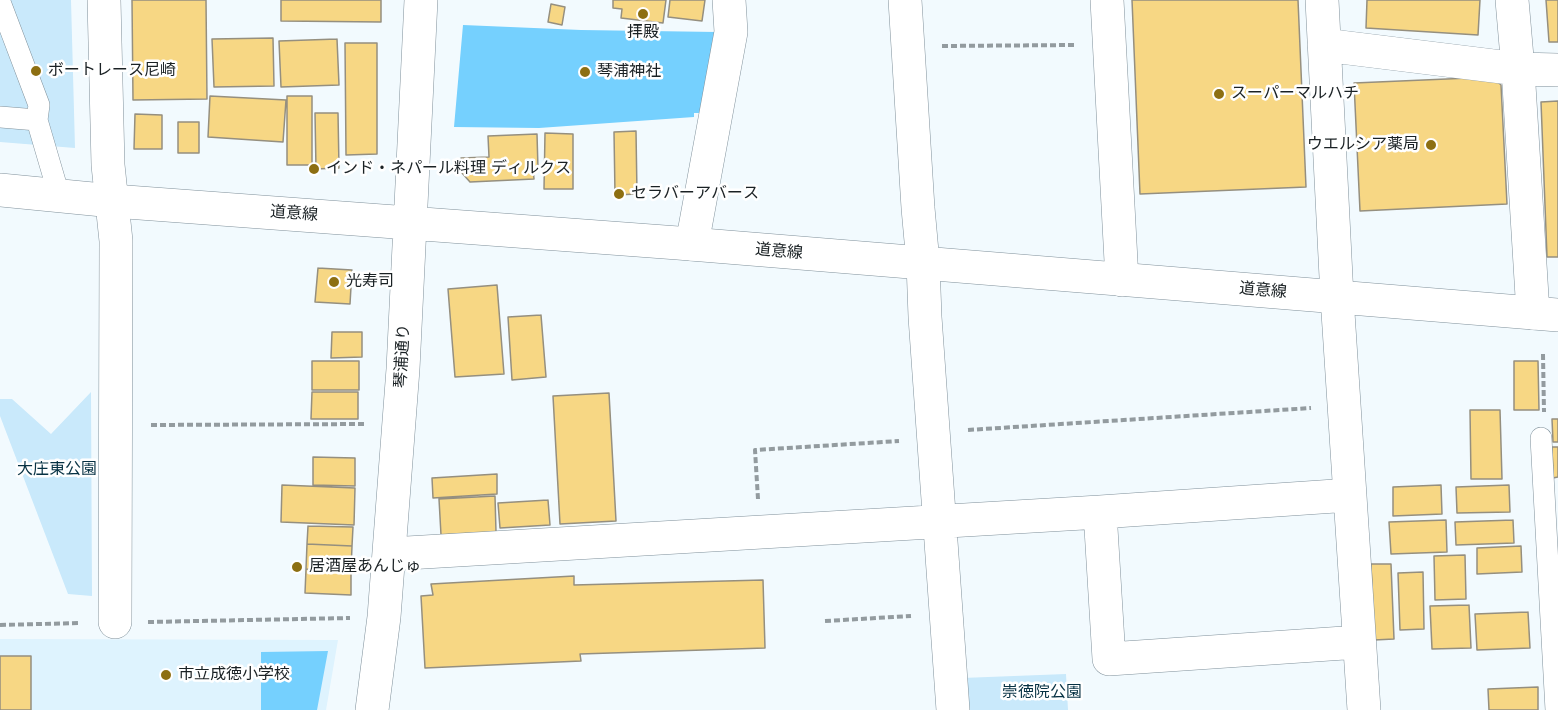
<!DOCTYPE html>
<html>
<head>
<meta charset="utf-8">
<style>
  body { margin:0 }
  canvas { display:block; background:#f2fafe }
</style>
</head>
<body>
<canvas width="1558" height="710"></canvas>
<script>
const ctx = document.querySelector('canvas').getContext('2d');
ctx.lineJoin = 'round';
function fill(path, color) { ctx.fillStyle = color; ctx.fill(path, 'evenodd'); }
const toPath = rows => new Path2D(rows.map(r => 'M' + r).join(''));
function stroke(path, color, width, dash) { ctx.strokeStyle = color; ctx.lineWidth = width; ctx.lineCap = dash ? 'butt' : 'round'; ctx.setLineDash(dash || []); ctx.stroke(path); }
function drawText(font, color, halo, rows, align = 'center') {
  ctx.font = font + ' "DejaVu Sans","Noto Sans JP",sans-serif'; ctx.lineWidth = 5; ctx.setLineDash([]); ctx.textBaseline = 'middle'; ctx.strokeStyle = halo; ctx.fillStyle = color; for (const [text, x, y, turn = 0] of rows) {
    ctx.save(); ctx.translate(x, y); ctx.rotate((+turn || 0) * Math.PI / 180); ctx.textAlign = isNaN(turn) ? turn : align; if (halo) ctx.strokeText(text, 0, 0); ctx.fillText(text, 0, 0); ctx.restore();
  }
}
const built = toPath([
  [0,639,338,640,326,710,0,710]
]);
const green = toPath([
  [0,0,71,0,75,148,0,142],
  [91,392,92,596,68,594,0,416,0,399,12,399,51,434],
  [1066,674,1068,710,964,710,962,678]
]);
const forest = toPath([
  [463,25,581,30,717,32,705,113,694,113,694,117,539,128,454,127],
  [328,651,317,710,261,710,261,652]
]);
const building = toPath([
  [132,0,206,0,207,99,133,100,132,0],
  [281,0,381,0,381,22,281,21,281,0],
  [613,0,666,0,663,23,621,18,622,9,613,8,613,0],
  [670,0,705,0,702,21,668,17,670,0],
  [1132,0,1298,0,1306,187,1140,194,1132,0],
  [1367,0,1480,0,1478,35,1366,28,1367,0],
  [1546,0,1558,0,1558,42,1549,42,1546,0],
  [551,4,565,7,562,25,548,22,551,4],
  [273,38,274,86,214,87,212,39,273,38],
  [337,39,339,85,281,87,279,41,337,39],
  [345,43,377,43,377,154,346,155,345,43],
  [1493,77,1501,85,1507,204,1360,211,1354,83,1493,77],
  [210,96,286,100,283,142,208,137,210,96],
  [287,96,312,96,312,165,287,165,287,96],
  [1558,101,1558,257,1547,257,1541,102,1558,101],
  [315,113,338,113,339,168,316,169,315,113],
  [135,114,162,115,162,149,134,149,135,114],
  [178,122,199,122,199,153,178,153,178,122],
  [636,131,637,194,615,195,614,132,636,131],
  [545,133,573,134,573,189,544,189,545,133],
  [537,134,538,169,533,169,534,179,470,182,462,173,461,158,489,157,488,136,537,134],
  [318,268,352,270,350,304,315,302,318,268],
  [497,285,504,374,455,377,448,289,497,285],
  [541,315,546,377,512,380,508,317,541,315],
  [332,332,362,332,362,357,331,358,332,332],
  [312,361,359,361,359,390,312,390,312,361],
  [1514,361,1538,361,1539,410,1514,410,1514,361],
  [312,392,358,392,358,419,311,419,312,392],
  [609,393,616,521,560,524,553,396,609,393],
  [1470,410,1500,410,1502,479,1471,479,1470,410],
  [1552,419,1558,419,1558,442,1553,442,1552,419],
  [1552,447,1558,447,1558,477,1553,478,1552,447],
  [313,457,355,458,355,486,313,485,313,457],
  [497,474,497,494,433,498,432,478,497,474],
  [282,485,355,488,354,525,281,522,282,485],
  [1441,485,1442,514,1393,516,1393,487,1441,485],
  [1509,485,1510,512,1457,513,1456,487,1509,485],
  [495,496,496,532,441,535,439,499,495,496],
  [548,500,550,525,500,528,498,503,548,500],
  [1446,520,1447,552,1391,554,1389,522,1446,520],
  [1513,520,1514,543,1456,545,1455,522,1513,520],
  [308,526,353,527,352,546,307,544,308,526],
  [307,544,352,546,351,571,306,569,307,544],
  [1521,546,1522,572,1477,574,1477,548,1521,546],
  [1465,555,1466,599,1435,600,1434,556,1465,555],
  [1371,564,1391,564,1394,639,1374,640,1371,564],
  [306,569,351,571,351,595,305,593,306,569],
  [1423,572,1424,629,1400,630,1398,573,1423,572],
  [574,576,574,585,763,580,765,648,580,654,581,661,425,668,421,596,433,595,431,584,574,576],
  [1469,605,1471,648,1432,649,1430,606,1469,605],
  [1528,612,1530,648,1477,650,1475,614,1528,612],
  [0,656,31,656,31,710,0,710,0,656],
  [1538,687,1538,710,1489,710,1488,689,1538,687]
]);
const path = toPath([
  [942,46,1075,45],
  [1543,354,1544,412],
  [151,425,365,424],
  [968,430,1311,408],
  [758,499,755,450,899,441],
  [825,621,911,616],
  [148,622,350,618],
  [0,625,80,623]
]);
const lane = toPath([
  [0,2,39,105,37,120,59,195],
  [0,117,37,120],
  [1541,438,1556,710]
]);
const street = toPath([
  [104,0,108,165,116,241,115,622],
  [905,0,918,208,923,263,925,317,953,710],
  [1107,0,1122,280],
  [1322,0,1337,297,1364,710],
  [1324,45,1518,69,1512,0],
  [692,244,731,32,729,0],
  [1533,313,1518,69,1558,70],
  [1100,512,1109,659,1359,642],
  [390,554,1100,512,1350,495]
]);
const secondary = toPath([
  [0,190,113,201,678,243,1558,315],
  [372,710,384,617,403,369,421,0]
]);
const markers = [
  [643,14,6,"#8d6f12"],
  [36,71,6,"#8d6f12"],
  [585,72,6,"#8d6f12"],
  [1219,94,6,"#8d6f12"],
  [1431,145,6,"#8d6f12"],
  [314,169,6,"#8d6f12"],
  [619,194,6,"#8d6f12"],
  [334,282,6,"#8d6f12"],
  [297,567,6,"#8d6f12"],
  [166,675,6,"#8d6f12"]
];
const poiNames = [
  ["拝殿",643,33,"center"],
  ["ボートレース尼崎",48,71],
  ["琴浦神社",597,72],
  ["スーパーマルハチ",1231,94],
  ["ウエルシア薬局",1419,145,"right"],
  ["インド・ネパール料理 ディルクス",326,169],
  ["セラバーアバース",631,194],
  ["光寿司",346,282],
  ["居酒屋あんじゅ",309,567],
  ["市立成徳小学校",178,675]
];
const streetNames = [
  ["道意線",294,214,4],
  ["道意線",779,252,5],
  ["道意線",1263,291,5],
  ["琴浦通り",403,356,-87]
];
const parkNames = [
  ["大庄東公園",57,470],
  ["崇徳院公園",1042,693]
];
fill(built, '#def3fe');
fill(green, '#c9e9fb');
fill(forest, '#75d0fe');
fill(building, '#f7d784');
stroke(building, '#958f7f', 1.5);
stroke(lane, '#80919b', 22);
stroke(street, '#80919b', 34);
stroke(secondary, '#80919b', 34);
stroke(path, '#939b9f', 4, [6, 3]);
stroke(lane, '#fff', 21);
stroke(street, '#fff', 33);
stroke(secondary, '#fff', 33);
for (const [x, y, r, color] of markers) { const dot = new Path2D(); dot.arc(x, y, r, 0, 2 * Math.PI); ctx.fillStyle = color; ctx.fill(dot); stroke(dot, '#fff', 2); }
drawText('16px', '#1a2124', '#fff', poiNames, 'left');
drawText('16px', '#1a2124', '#fff', streetNames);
drawText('16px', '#063143', '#fff', parkNames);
</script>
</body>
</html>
